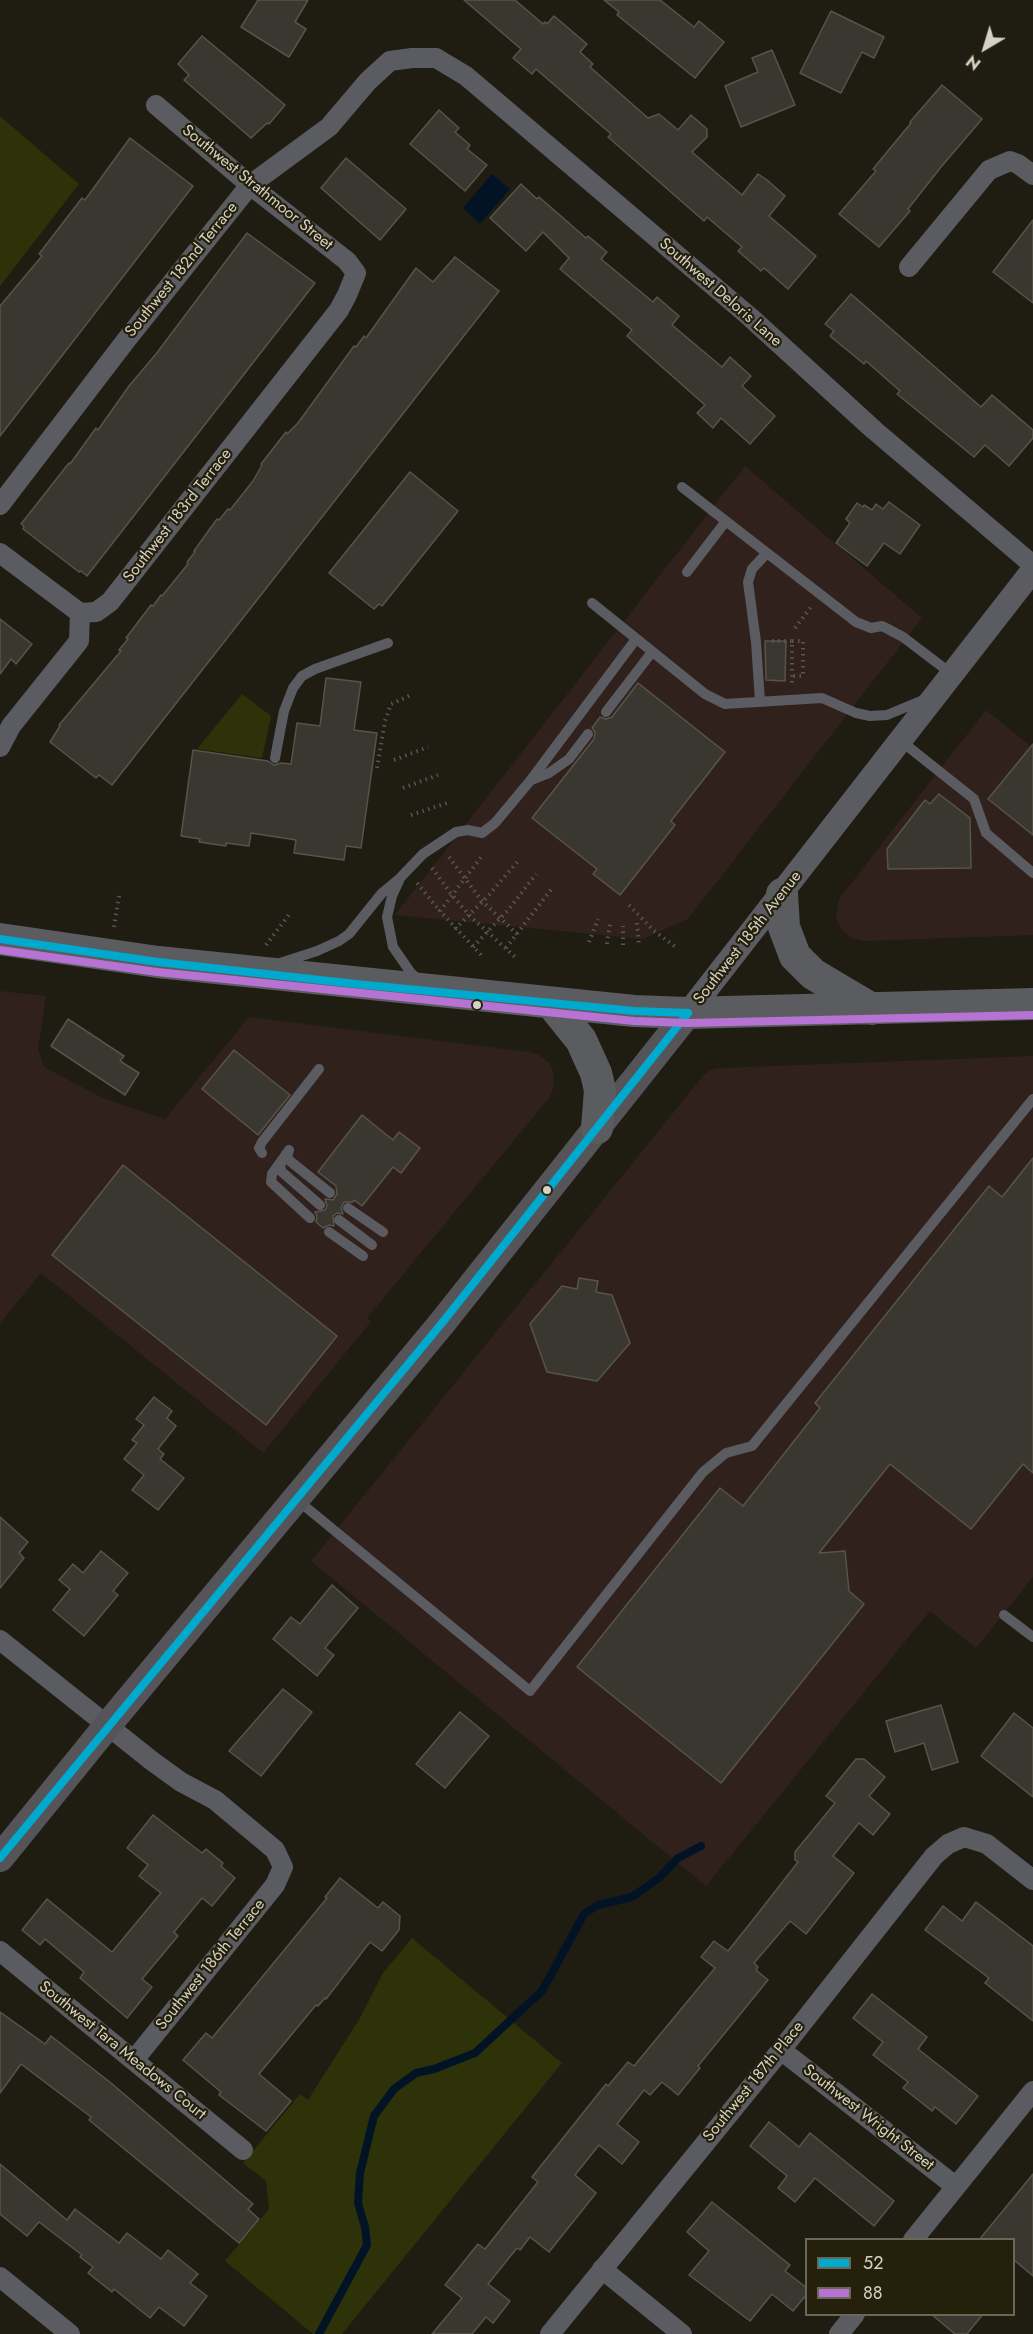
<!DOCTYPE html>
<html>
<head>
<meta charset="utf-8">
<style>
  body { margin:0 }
  #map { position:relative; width:1033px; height:2334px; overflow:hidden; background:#1f1c12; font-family:Jost,sans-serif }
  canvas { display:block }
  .legend { position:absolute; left:805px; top:2238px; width:210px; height:78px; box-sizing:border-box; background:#25200c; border:2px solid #6b6756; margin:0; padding:8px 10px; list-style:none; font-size:18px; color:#d5d1c5 }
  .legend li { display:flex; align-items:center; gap:12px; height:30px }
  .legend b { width:30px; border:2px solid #6b6756 }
  .north { position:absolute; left:955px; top:18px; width:60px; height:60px; -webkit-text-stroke:4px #25200c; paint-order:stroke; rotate:218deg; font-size:16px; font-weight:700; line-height:24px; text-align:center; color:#d5d1c5 }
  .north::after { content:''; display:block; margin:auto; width:21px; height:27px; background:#d5d1c5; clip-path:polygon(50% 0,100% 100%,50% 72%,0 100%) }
</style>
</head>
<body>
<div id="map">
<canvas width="1033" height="2334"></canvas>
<ul class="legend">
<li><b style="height:8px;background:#00a9ce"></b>52</li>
<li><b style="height:8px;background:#b673d3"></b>88</li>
</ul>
<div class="north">N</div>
</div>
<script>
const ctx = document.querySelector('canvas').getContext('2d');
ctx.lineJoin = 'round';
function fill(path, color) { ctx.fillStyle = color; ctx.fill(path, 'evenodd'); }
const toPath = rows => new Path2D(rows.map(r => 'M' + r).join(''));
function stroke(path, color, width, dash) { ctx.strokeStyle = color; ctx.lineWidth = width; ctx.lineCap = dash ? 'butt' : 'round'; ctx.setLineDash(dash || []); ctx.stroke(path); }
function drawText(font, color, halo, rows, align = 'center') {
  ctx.font = font + ' Jost,sans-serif'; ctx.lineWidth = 4.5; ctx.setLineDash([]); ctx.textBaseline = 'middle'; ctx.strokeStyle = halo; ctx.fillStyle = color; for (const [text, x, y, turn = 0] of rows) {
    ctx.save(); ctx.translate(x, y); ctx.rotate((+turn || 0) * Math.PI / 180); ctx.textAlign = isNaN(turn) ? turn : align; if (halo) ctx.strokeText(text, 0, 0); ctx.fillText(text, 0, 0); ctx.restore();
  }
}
const commercial = toPath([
  [745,466,922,618,688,919,643,939,395,915],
  [986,710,1033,748,1033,935,865,941,851,938,841,929,836,918,839,899],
  [0,991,46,996,38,1049,44,1067,103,1098,165,1119,249,1017,529,1052,537,1054,550,1063,553,1071,554,1086,549,1098,367,1318,371,1322,263,1453,41,1273,0,1323],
  [1033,1056,1033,1577,976,1648,930,1611,706,1886,311,1561,703,1076,710,1070,719,1068]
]);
const green = toPath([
  [0,116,79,184,0,286],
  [242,694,271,716,262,758,197,749],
  [412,1938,562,2063,342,2334,313,2334,225,2261,269,2209,266,2181,243,2163,300,2094,308,2100,360,2018,383,1973]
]);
const water = toPath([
  [492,174,510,189,480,224,463,208]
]);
const stream = toPath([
  [319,2334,367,2245,365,2227,358,2203,360,2173,374,2116,394,2089,416,2073,434,2069,475,2053,542,1991,584,1914,598,1905,632,1897,659,1878,678,1858,701,1846]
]);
const building = toPath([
  [258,0,308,0,295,22,306,29,289,57,241,27,258,0],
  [464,0,515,0,543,24,545,22,547,24,554,16,587,44,580,52,593,64,590,67,648,118,659,114,678,130,691,115,707,129,707,137,692,152,742,195,758,174,767,180,785,196,769,216,816,256,788,289,764,268,761,271,738,251,742,247,707,217,704,221,608,137,611,134,536,69,532,74,513,58,521,49,464,0],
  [604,0,660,0,694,27,699,21,724,42,695,78,617,15,619,12,604,0],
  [831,11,884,37,874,58,862,52,841,93,800,73,831,11],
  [202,36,285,105,269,124,267,123,251,138,184,80,189,75,178,64,202,36],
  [772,50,795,105,741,127,725,86,758,72,752,58,772,50],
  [942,85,982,119,941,167,908,209,910,211,879,247,839,214,876,171,873,169,911,123,910,122,942,85],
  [439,110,459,128,455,132,470,145,467,149,487,165,465,191,410,144,439,110],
  [130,138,193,186,0,436,0,306,42,256,39,254,82,198,85,200,130,138],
  [346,158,406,209,380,240,321,188,346,158],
  [521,184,537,199,539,197,586,238,588,236,607,252,601,259,653,302,657,297,679,316,672,325,722,367,730,357,751,376,742,386,775,416,750,444,721,418,713,428,697,413,705,405,627,336,632,330,560,269,569,258,543,232,526,251,490,218,521,184],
  [1033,220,1033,303,993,272,1033,220],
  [247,233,315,283,87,576,81,571,79,572,23,529,24,526,21,524,69,463,70,464,96,428,98,430,129,386,156,354,247,233],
  [455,257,499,291,112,785,99,775,96,778,50,742,60,726,59,725,121,651,119,650,128,639,126,638,151,605,153,606,161,595,162,596,188,564,187,562,195,552,194,551,217,519,219,520,228,509,230,510,253,481,262,465,261,464,286,432,287,434,298,423,354,346,356,347,364,336,366,338,416,268,433,282,455,257],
  [851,294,981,407,992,395,1033,430,1033,438,1009,466,985,445,974,457,897,394,900,391,866,361,864,364,830,336,834,331,825,324,851,294],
  [410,472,458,511,382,606,379,604,374,609,329,573,410,472],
  [889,502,920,525,900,554,884,543,867,566,836,543,850,523,846,519,857,503,863,507,864,505,872,510,876,504,883,509,889,502],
  [0,619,32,644,16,664,11,659,0,674,0,619],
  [765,641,786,641,785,681,766,680,765,641],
  [326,678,361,682,354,730,377,733,361,848,346,846,344,860,294,853,296,840,251,833,249,846,226,843,226,846,199,842,200,839,181,836,193,750,268,761,274,765,281,763,291,764,297,723,320,726,326,678],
  [638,683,725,752,671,821,675,825,620,895,593,874,597,869,532,818,594,739,595,732,592,728,600,717,606,719,612,717,638,683],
  [1033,744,1033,835,988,799,1033,744],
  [939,794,970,818,971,868,888,869,887,849,925,800,930,804,939,794],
  [68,1019,124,1056,120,1061,139,1073,125,1095,51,1046,68,1019],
  [234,1050,290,1095,258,1135,202,1089,234,1050],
  [362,1115,393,1140,399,1132,420,1148,401,1173,393,1167,362,1206,354,1200,353,1202,344,1202,341,1208,343,1214,337,1213,333,1216,334,1226,329,1225,323,1228,316,1222,317,1216,315,1212,325,1210,327,1206,325,1199,333,1200,337,1194,336,1186,318,1172,362,1115],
  [1033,1158,1033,1473,1023,1464,971,1529,890,1464,819,1553,845,1551,849,1591,864,1604,721,1783,577,1667,720,1488,743,1506,820,1408,815,1403,989,1186,1002,1197,1033,1158],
  [123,1165,337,1336,266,1425,52,1255,123,1165],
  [579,1278,598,1281,596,1292,612,1295,630,1343,597,1381,547,1372,530,1324,562,1286,577,1289,579,1278],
  [154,1397,172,1411,167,1418,176,1426,158,1449,164,1454,160,1459,184,1478,158,1510,132,1490,144,1475,124,1459,137,1443,132,1440,144,1425,136,1419,154,1397],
  [0,1517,28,1542,19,1553,24,1558,0,1588,0,1517],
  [101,1551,128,1573,113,1591,118,1595,84,1636,53,1610,70,1589,59,1580,73,1564,83,1573,101,1551],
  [332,1585,358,1608,325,1648,334,1655,317,1676,273,1639,291,1617,300,1624,332,1585],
  [283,1689,312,1712,261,1776,229,1751,283,1689],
  [941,1705,958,1762,932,1770,924,1743,895,1752,886,1721,941,1705],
  [460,1712,489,1736,445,1788,416,1764,460,1712],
  [1014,1713,1033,1728,1033,1797,981,1756,1014,1713],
  [856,1759,864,1759,885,1777,869,1796,890,1814,873,1835,859,1823,833,1856,854,1873,806,1934,790,1921,754,1963,758,1967,756,1970,768,1980,698,2066,700,2068,678,2095,662,2082,650,2095,644,2090,617,2124,639,2142,622,2164,599,2145,575,2175,596,2193,549,2252,530,2237,520,2250,517,2248,488,2284,510,2301,493,2323,486,2317,472,2334,432,2334,462,2298,445,2285,478,2244,485,2249,538,2182,532,2177,606,2084,608,2086,628,2062,634,2066,715,1968,701,1957,714,1941,728,1951,756,1916,798,1862,795,1860,795,1852,835,1803,826,1796,856,1759],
  [153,1815,202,1853,206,1849,223,1863,221,1866,235,1878,212,1906,202,1898,174,1932,178,1936,142,1979,152,1987,127,2018,80,1978,84,1972,45,1939,40,1945,22,1930,47,1899,112,1952,161,1893,139,1876,148,1865,127,1848,153,1815],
  [340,1878,378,1908,383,1902,400,1916,399,1930,382,1951,370,1942,326,1999,325,1998,318,2006,316,2005,259,2074,291,2101,266,2131,219,2095,221,2092,183,2060,206,2033,212,2038,327,1898,325,1897,340,1878],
  [976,1902,1033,1946,1033,2021,985,1983,989,1978,925,1930,943,1906,962,1921,976,1902],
  [872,1994,927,2037,918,2049,978,2096,956,2124,935,2107,932,2111,903,2088,908,2082,873,2055,883,2042,853,2018,872,1994],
  [0,2012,45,2044,51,2036,111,2083,253,2204,248,2209,259,2219,239,2243,89,2120,91,2117,21,2064,0,2093,0,2012],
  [769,2122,799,2147,810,2133,894,2201,874,2226,815,2178,795,2202,778,2188,787,2176,750,2146,769,2122],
  [0,2164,67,2220,75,2209,119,2243,127,2233,161,2259,168,2250,198,2274,190,2283,207,2296,184,2326,159,2307,150,2318,114,2289,112,2292,88,2273,93,2267,80,2257,82,2255,39,2222,27,2236,0,2214,0,2164],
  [1033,2174,1033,2276,1014,2260,1014,2240,979,2240,1033,2174],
  [712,2202,790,2265,785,2271,807,2288,807,2294,793,2311,772,2294,750,2321,689,2275,709,2251,687,2232,712,2202],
  [931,2314,983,2314,967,2334,955,2334,931,2314]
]);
const path = toPath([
  [795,628,811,607],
  [772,641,792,641,792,683],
  [792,641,803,641,803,676,792,676],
  [394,760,428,747],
  [377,768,385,721,391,704,411,695],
  [403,788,438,775],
  [411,815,447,803],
  [449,857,481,900,518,935],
  [432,868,452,895,469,915,515,957],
  [417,883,440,911],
  [629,905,653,930,677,948],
  [637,923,639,946],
  [114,927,119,896],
  [455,929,488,896,518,861],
  [589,942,598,919],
  [607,944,610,924],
  [266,945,291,912],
  [623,945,623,926],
  [473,947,509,909,536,874],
  [506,948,553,887],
  [481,955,440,911,482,856]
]);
const service = toPath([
  [682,487,856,622,871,628,882,626,888,629,903,637,953,675],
  [687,572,726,521],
  [592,603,705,694,725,704,822,698,856,713,870,716,887,715,923,700],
  [760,701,756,642,748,582,752,569,766,554],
  [606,712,652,652],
  [901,741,974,799,986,833,1033,873],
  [275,758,284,711,293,688,302,676,315,669,388,643],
  [531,780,549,773,569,759,588,734],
  [399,881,392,896,387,917,393,947,411,973,421,982],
  [277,964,317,951,339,941,349,934,382,893,400,878,423,854,456,832,468,830,482,833,495,823,530,781,636,639],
  [289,1150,282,1160,280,1167,282,1172,320,1205],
  [289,1150,287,1157,290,1161,330,1193],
  [262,1153,259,1148,262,1142,319,1069],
  [282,1160,272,1174,271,1182,310,1218],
  [348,1208,383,1232],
  [339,1220,372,1245],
  [329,1232,363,1256],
  [296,1499,530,1691,703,1472,726,1453,752,1446,1033,1099],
  [1004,1615,1033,1637]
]);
const minor = toPath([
  [909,267,989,170,1010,161,1018,164,1033,175],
  [0,505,127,339,250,185,329,127,368,81,390,61,412,58,436,58,466,76,750,317,874,430,1033,565],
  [0,553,80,613],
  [0,747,11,726,79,641,80,613,96,612,110,602,339,310,347,295,356,273,347,261,250,185,156,105],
  [0,1640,152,1761,181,1782,215,1800,275,1850,283,1867,275,1885,134,2060],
  [0,1951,243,2150],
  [781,2050,955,2186],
  [913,2240,1033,2091],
  [602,2269,682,2334],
  [0,2277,70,2334],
  [550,2334,781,2050,934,1856,948,1844,964,1837,987,1844,1033,1880],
  [839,2334,855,2314]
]);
const tertiary = toPath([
  [688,1013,1033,570]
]);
const secondary = toPath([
  [0,1858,107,1726,442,1323,688,1013]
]);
const primary = toPath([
  [782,894,784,927,795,956,813,974,872,1009],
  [0,939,158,962,634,1011,688,1013,1033,1004],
  [552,1004,581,1040,596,1073,600,1090,597,1128]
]);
const bus1 = toPath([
  [0,939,158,962,356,984,634,1011,688,1013],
  [0,1858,442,1323,688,1013]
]);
const bus2 = toPath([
  [0,950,157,972,634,1021,688,1023,1033,1015]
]);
const markers = [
  [477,1005,5,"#d5d1c5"],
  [547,1190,5,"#d5d1c5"]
];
const streetNames = [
  ["Southwest Strathmoor Street",257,188,39],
  ["Southwest 182nd Terrace",182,270,-51],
  ["Southwest Deloris Lane",720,293,41],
  ["Southwest 183rd Terrace",178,516,-52],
  ["Southwest 185th Avenue",748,938,-52],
  ["Southwest 186th Terrace",211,1965,-51],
  ["Southwest Tara Meadows Court",122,2051,39],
  ["Southwest 187th Place",754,2082,-51],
  ["Southwest Wright Street",868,2118,38]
];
fill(commercial, '#31211c');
fill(green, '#2e3209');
fill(water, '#031326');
stroke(stream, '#031326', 8);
fill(building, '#39372f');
stroke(building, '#57544b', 1.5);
stroke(path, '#565657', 4, [1.5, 4.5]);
stroke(service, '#5b5c62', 10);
stroke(minor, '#5b5c62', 20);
stroke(tertiary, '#5b5c62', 24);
stroke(secondary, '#555458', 28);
stroke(primary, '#5b5c60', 32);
stroke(bus1, '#00a9ce', 8);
stroke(bus2, '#b673d3', 8);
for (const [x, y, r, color] of markers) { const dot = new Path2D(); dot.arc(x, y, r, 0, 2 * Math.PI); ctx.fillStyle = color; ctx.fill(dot); stroke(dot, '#25200c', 2); }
drawText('16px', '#d5d1c5', '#25200c', streetNames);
</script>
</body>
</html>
